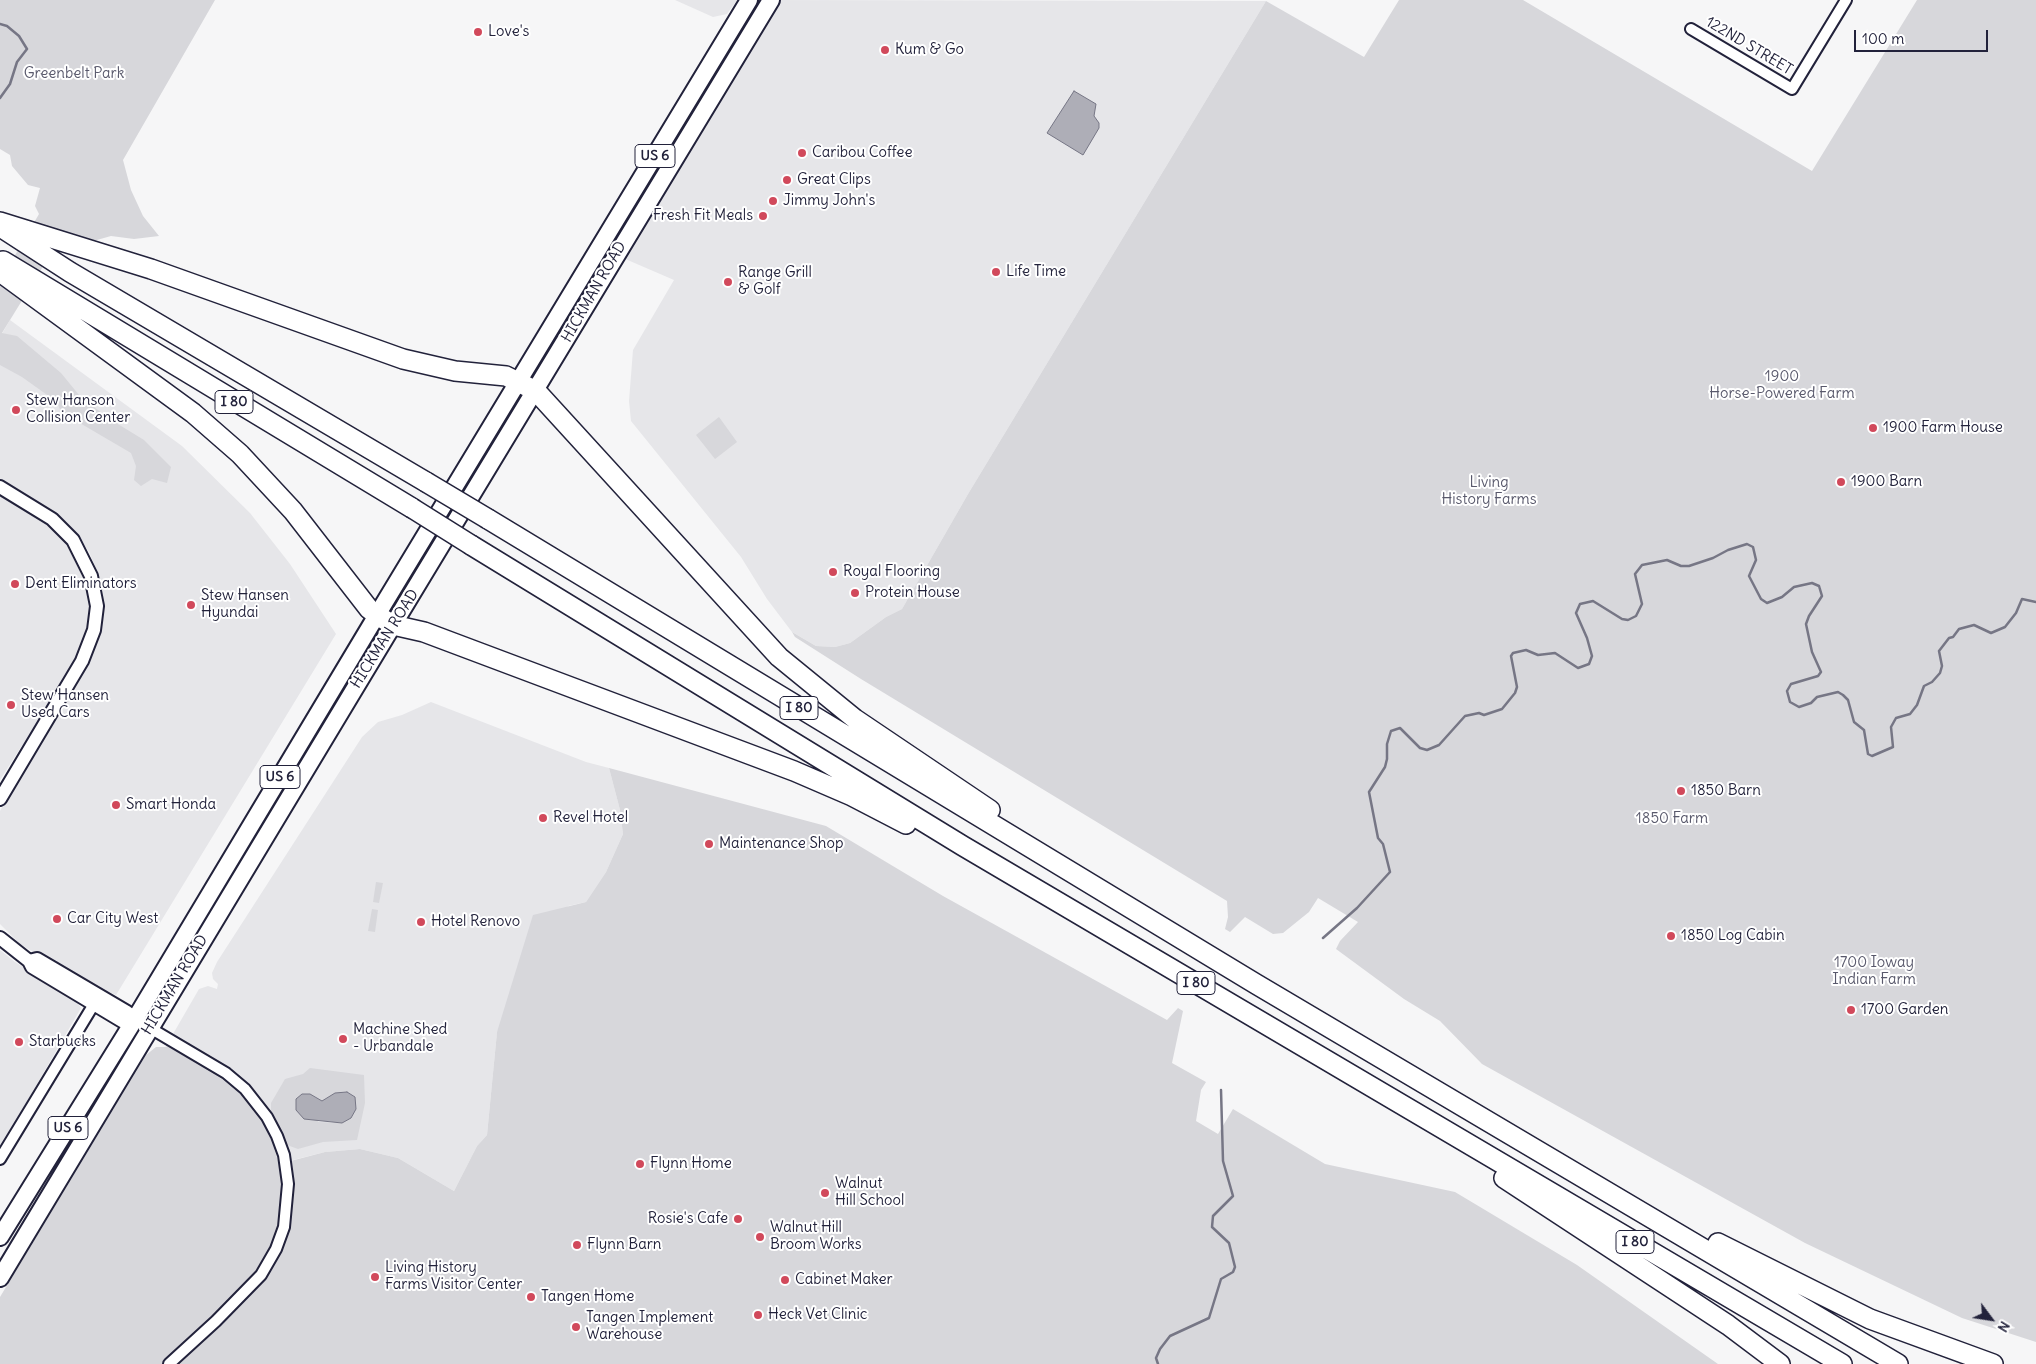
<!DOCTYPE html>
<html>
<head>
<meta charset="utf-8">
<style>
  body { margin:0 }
  #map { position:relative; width:2036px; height:1364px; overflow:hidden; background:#f6f6f7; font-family:Delius,sans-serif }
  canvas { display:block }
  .north { position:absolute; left:1966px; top:1294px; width:50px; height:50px; -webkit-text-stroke:4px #fff; paint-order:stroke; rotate:121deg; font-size:14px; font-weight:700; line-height:20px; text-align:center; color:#22223b }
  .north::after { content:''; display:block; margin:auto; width:18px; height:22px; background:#22223b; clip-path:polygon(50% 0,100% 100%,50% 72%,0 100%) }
  .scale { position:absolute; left:1854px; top:30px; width:134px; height:22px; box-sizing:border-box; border:2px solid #22223b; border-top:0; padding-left:6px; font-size:15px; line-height:18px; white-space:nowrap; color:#22223b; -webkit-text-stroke:4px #fff; paint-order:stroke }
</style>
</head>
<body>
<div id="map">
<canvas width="2036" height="1364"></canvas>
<div class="north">N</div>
<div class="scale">100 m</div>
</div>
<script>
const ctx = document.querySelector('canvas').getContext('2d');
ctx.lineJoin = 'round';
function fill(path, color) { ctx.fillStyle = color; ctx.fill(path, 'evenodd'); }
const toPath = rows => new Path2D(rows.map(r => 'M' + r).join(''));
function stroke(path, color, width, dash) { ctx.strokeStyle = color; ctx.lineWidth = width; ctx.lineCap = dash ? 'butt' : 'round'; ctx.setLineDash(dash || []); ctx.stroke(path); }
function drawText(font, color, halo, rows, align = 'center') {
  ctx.font = font + ' Delius,sans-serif'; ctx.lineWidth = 4; ctx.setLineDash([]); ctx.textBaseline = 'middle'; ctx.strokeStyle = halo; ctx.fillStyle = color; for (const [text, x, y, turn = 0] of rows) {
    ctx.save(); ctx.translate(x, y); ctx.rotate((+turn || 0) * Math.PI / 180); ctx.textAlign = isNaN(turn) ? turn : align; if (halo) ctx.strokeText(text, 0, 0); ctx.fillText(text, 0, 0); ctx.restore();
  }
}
const built = toPath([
  [675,0,737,0,727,14,713,17],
  [771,0,1266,1,968,494,902,609,886,617,850,643,835,647,816,646,792,632,767,599,741,557,631,421,629,401,633,350,674,280,616,255],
  [10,320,182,446,250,513,290,564,336,634,116,995,80,980,20,944,0,924,0,811,88,664,98,640,103,613,98,573,89,552,79,537,53,512,0,480,0,337],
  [0,494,49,524,63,538,71,548,85,576,90,606,87,633,77,657,31,735,21,747,0,780],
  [431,702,586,762,609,768,620,810,623,834,606,872,586,902,568,906,497,1032,487,1135,477,1146,454,1191,398,1158,360,1149,325,1152,273,1165,162,1053,199,989,208,986,217,989,218,984,213,979,212,973,217,962,362,737,378,722,402,715],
  [0,950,15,962,75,999,81,1008,0,1148]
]);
const green = toPath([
  [0,0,215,0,123,160,131,190,143,216,159,236,134,239,111,236,79,245,63,234,2,333,17,336,61,373,79,395,108,418,144,440,171,467,167,483,152,479,141,486,134,480,136,466,131,453,61,412,57,402,22,377,0,365,0,281,39,214,35,206,40,188,28,185,12,166,10,155,0,149],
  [1399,0,1523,0,1812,171,1917,0,2036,0,2036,1342,1962,1318,1805,1243,1482,1064,1440,1021,1404,999,1336,949,1340,941,1358,922,1318,898,1309,912,1283,933,1273,934,1245,917,1230,932,1225,929,1228,917,1227,901,861,679,795,637,792,632,816,646,835,647,850,643,886,617,902,609,968,494,1266,1,1364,57],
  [719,417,737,442,715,459,696,435],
  [609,768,826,826,943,896,1167,1020,1178,1008,1183,1011,1172,1063,1206,1082,1201,1090,1196,1121,1218,1134,1233,1109,1325,1164,1455,1192,1577,1265,1718,1364,0,1364,0,1297,146,1055,156,1047,169,1047,223,1080,239,1093,257,1113,268,1130,279,1164,325,1152,360,1149,398,1158,454,1191,477,1146,487,1135,497,1032,533,915,586,902,606,872,623,834,620,810],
  [376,882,383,883,379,903,373,902],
  [372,909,378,910,375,932,368,931],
  [310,1068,364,1075,365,1103,357,1140,323,1142,298,1149,287,1145,271,1112,271,1103,285,1079,303,1074],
  [347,1092,340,1123,318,1122,310,1094,322,1101,335,1093]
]);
const water = toPath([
  [1074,91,1096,104,1094,116,1099,123,1099,128,1083,155,1047,133,1074,91],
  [347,1092,355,1097,356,1109,351,1118,342,1123,304,1119,296,1110,296,1099,302,1094,310,1094,322,1101,335,1093,347,1092]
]);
const stream = toPath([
  [0,24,7,26,19,36,27,49,17,62,10,84,0,98],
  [1323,938,1357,908,1390,872,1383,844,1378,838,1369,792,1385,767,1387,759,1387,744,1391,731,1400,728,1420,748,1427,750,1439,745,1465,716,1479,713,1484,715,1502,709,1515,693,1517,687,1511,656,1513,653,1526,650,1538,655,1555,653,1578,668,1589,664,1592,656,1587,638,1576,613,1580,604,1593,601,1622,619,1628,620,1636,616,1642,604,1635,574,1642,565,1667,560,1681,566,1689,566,1713,558,1728,550,1747,544,1753,547,1756,560,1749,576,1761,599,1767,603,1782,597,1794,587,1812,583,1819,586,1822,596,1809,616,1806,624,1812,652,1821,672,1818,676,1791,684,1787,691,1790,702,1799,707,1811,703,1817,697,1838,692,1843,695,1848,700,1854,722,1864,730,1868,754,1872,756,1893,747,1891,727,1896,718,1910,714,1917,705,1924,686,1932,682,1940,673,1942,666,1939,651,1949,638,1953,637,1959,629,1974,625,1991,633,2005,627,2016,613,2022,599,2036,602],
  [1158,1364,1156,1358,1160,1349,1170,1336,1209,1318,1221,1279,1233,1272,1235,1267,1229,1243,1212,1227,1213,1216,1233,1196,1223,1161,1221,1090]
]);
const minor = toPath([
  [1691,29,1792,89,1846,0],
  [150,1028,226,1073,245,1089,267,1117,277,1136,284,1155,288,1184,284,1227,276,1249,261,1275,216,1321,169,1364],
  [0,1159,94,1004]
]);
const tertiary = toPath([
  [0,487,52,519,73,540,91,576,97,606,94,630,82,661,0,799],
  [0,938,29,961,32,967,122,1021,135,1019],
  [29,961,37,959,127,1012,140,1022]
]);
const primary = toPath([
  [0,1237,135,1019,377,615],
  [0,1278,393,625]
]);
const trunk = toPath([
  [377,615,749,0],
  [393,625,771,0]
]);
const motorway = toPath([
  [0,222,151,269,403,359,455,371,506,376,536,391,779,657,855,719,990,810],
  [5,230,70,272,426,482],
  [3,261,412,508],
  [0,272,193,413,240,454,293,511,369,609,377,615,393,625,424,632,794,771,852,796,906,824],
  [488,519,1256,984,1898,1364],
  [471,545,963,846,1842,1364],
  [1504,1178,1728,1325,1780,1364],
  [1718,1243,1870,1319,1993,1364]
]);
const motorwayBridge = toPath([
  [426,482,488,519],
  [412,508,471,545]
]);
const markers = [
  [478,32,5,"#d1495b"],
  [885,50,5,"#d1495b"],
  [802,153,5,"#d1495b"],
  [787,180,5,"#d1495b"],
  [773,201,5,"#d1495b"],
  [763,216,5,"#d1495b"],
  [996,272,5,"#d1495b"],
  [728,282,5,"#d1495b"],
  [16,410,5,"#d1495b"],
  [1873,428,5,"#d1495b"],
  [1841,482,5,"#d1495b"],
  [833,572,5,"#d1495b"],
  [15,584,5,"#d1495b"],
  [855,593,5,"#d1495b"],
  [191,605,5,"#d1495b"],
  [11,705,5,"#d1495b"],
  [1681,791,5,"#d1495b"],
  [116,805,5,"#d1495b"],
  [543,818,5,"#d1495b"],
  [709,844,5,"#d1495b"],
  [57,919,5,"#d1495b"],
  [421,922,5,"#d1495b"],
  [1671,936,5,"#d1495b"],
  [1851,1010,5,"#d1495b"],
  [343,1039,5,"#d1495b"],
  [19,1042,5,"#d1495b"],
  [640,1164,5,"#d1495b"],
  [825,1193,5,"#d1495b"],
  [738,1219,5,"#d1495b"],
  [760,1237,5,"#d1495b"],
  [577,1245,5,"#d1495b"],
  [375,1277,5,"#d1495b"],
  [785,1280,5,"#d1495b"],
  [531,1297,5,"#d1495b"],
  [758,1315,5,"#d1495b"],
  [576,1327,5,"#d1495b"]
];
const shields = [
  [655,156,40],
  [234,402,38],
  [799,708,38],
  [280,777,40],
  [1196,983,38],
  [68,1128,40],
  [1635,1242,38]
];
const shieldNames = [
  ["US 6",655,156],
  ["I 80",234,402],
  ["I 80",799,708],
  ["US 6",280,777],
  ["I 80",1196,983],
  ["US 6",68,1128],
  ["I 80",1635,1242]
];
const poiNames = [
  ["Love's",488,32],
  ["Kum & Go",895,50],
  ["Caribou Coffee",812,153],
  ["Great Clips",797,180],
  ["Jimmy John's",783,201],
  ["Fresh Fit Meals",753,216,"right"],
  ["Life Time",1006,272],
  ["Range Grill",738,273],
  ["& Golf",738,290],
  ["Stew Hanson",26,401],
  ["Collision Center",26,418],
  ["1900 Farm House",1883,428],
  ["1900 Barn",1851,482],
  ["Royal Flooring",843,572],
  ["Dent Eliminators",25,584],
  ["Protein House",865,593],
  ["Stew Hansen",201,596],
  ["Hyundai",201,613],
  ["Stew Hansen",21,696],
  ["Used Cars",21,713],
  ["1850 Barn",1691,791],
  ["Smart Honda",126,805],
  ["Revel Hotel",553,818],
  ["Maintenance Shop",719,844],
  ["Car City West",67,919],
  ["Hotel Renovo",431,922],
  ["1850 Log Cabin",1681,936],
  ["1700 Garden",1861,1010],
  ["Machine Shed",353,1030],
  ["- Urbandale",353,1047],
  ["Starbucks",29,1042],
  ["Flynn Home",650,1164],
  ["Walnut",835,1184],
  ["Hill School",835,1201],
  ["Rosie's Cafe",728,1219,"right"],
  ["Walnut Hill",770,1228],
  ["Broom Works",770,1245],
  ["Flynn Barn",587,1245],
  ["Living History",385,1268],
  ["Farms Visitor Center",385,1285],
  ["Cabinet Maker",795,1280],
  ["Tangen Home",541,1297],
  ["Heck Vet Clinic",768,1315],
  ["Tangen Implement",586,1318],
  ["Warehouse",586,1335]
];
const streetNames = [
  ["122ND STREET",1749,46,31],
  ["HICKMAN ROAD",594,292,-60],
  ["HICKMAN ROAD",385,639,-58],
  ["HICKMAN ROAD",175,985,-59]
];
const parkNames = [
  ["Greenbelt Park",74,74],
  ["1900",1782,377],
  ["Horse-Powered Farm",1782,394],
  ["Living",1489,483],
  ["History Farms",1489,500],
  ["1850 Farm",1672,819],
  ["1700 Ioway",1874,963],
  ["Indian Farm",1874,980]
];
fill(built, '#e6e6e9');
fill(green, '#d7d7db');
fill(water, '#aeaeb7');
stroke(water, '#767685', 1);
stroke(stream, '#767685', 2.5);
stroke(minor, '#22223b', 14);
stroke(tertiary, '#22223b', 16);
stroke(primary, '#22223b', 20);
stroke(trunk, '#22223b', 20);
stroke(motorway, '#22223b', 22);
stroke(minor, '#fff', 10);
stroke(tertiary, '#fff', 12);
stroke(primary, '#fff', 16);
stroke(trunk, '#fff', 16);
stroke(motorway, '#fff', 19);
stroke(motorwayBridge, '#22223b', 22, []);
stroke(motorwayBridge, '#fff', 19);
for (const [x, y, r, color] of markers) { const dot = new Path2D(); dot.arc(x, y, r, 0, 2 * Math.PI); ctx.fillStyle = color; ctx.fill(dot); stroke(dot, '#fff', 2); }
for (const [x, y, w] of shields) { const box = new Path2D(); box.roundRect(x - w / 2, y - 11.5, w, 23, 4); ctx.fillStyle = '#fff'; ctx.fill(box); stroke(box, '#22223b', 1); }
drawText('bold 14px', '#22223b', null, shieldNames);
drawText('15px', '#22223b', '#fff', poiNames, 'left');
drawText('15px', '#22223b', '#fff', streetNames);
drawText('15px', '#58586b', '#fff', parkNames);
</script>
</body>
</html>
